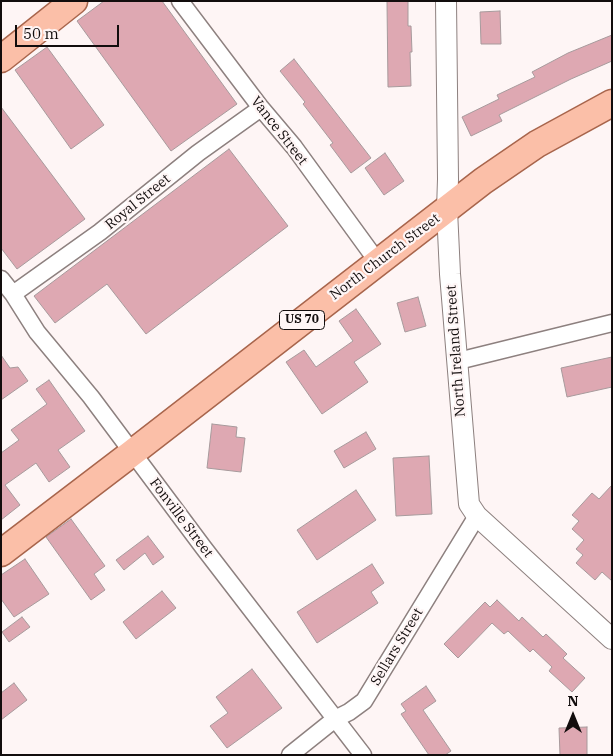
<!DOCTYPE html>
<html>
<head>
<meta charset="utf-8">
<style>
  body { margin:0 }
  #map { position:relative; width:613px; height:756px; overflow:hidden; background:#fef5f5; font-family:"IBM Plex Serif",serif }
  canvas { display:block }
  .frame { position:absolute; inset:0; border:2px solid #120d0d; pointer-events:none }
  .north { position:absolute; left:548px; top:691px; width:50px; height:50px; -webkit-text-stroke:4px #fef5f5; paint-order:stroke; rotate:0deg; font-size:14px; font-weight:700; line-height:20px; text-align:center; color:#120d0d }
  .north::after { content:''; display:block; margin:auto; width:18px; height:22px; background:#120d0d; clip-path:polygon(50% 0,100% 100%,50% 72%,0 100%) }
  .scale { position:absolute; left:15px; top:25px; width:104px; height:22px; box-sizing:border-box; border:2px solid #120d0d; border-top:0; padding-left:6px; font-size:15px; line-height:18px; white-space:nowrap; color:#120d0d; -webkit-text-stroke:4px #fef5f5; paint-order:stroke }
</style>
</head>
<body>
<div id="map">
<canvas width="613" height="756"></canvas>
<div class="frame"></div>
<div class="north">N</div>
<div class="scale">50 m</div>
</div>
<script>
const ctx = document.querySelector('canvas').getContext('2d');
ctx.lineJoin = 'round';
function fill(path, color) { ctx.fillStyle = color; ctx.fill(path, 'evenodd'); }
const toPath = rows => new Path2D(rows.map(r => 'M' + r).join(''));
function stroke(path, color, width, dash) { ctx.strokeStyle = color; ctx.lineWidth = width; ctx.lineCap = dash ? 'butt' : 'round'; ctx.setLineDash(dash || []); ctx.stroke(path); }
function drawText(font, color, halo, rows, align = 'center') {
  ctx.font = font + ' "IBM Plex Serif",serif'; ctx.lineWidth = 4.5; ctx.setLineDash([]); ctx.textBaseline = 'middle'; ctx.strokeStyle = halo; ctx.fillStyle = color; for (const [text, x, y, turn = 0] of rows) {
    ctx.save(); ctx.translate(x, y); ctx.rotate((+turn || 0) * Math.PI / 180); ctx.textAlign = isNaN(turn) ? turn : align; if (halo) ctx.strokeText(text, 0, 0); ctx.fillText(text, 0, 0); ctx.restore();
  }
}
const building = toPath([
  [104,1,162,1,237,104,171,151,77,21,104,1],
  [387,1,408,1,408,26,411,26,412,52,410,52,411,86,388,87,387,1],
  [500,11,501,44,481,44,480,12,500,11],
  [612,35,612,61,571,79,499,115,502,121,471,136,462,117,499,99,497,95,535,77,532,72,568,53,612,35],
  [47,47,104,125,71,149,15,70,47,47],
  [294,59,371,158,351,173,330,145,333,143,303,104,305,102,280,71,294,59],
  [1,107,85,219,17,269,1,248,1,107],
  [229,149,288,226,146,334,107,284,55,323,34,296,229,149],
  [385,153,404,181,384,195,365,168,385,153],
  [418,297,426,326,405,332,397,303,418,297],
  [356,309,381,344,354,362,368,382,322,414,286,362,304,350,316,367,353,341,339,321,356,309],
  [1,355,10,368,18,367,28,381,1,400,1,355],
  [612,357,612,387,567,397,561,368,612,357],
  [49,380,85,431,58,450,70,467,49,482,36,463,5,485,20,505,1,520,1,453,19,440,11,430,47,404,36,389,49,380],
  [212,424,237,427,236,437,245,438,241,472,207,468,212,424],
  [366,432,376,449,344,468,334,451,366,432],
  [429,456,432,514,396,516,393,458,429,456],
  [612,485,612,581,602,572,595,580,576,563,583,555,576,549,584,540,572,529,579,521,572,515,592,493,599,499,612,485],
  [356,490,376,520,317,560,297,530,356,490],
  [71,519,105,566,94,574,105,590,91,600,46,537,71,519],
  [148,536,164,557,153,565,145,553,124,570,116,560,148,536],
  [25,559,49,594,14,617,1,599,1,575,25,559],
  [372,564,384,583,371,592,378,603,317,643,297,612,372,564],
  [162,591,176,608,136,639,123,622,162,591],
  [497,600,519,621,522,617,543,637,546,634,567,654,563,658,585,678,572,692,549,671,552,667,533,649,530,652,508,631,504,634,492,623,458,658,444,644,485,602,490,607,497,600],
  [22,617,30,627,9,642,2,632,22,617],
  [252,669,282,708,227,748,210,726,228,713,216,697,252,669],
  [14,683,27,700,1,720,1,693,14,683],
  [426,686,436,701,423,710,451,751,445,755,429,755,401,714,406,711,401,704,426,686],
  [587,727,587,755,560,755,559,728,587,727]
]);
const minor = toPath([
  [180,1,261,108,294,147,377,261],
  [1,279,13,294,37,332,91,397,203,547,363,755],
  [13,294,100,232,198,153,261,108],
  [458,361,612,323],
  [290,755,335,719,349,712,364,701,477,516]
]);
const tertiary = toPath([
  [446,1,448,179,447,210,450,274,469,504,477,516,612,639]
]);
const primary = toPath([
  [1,59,74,1],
  [1,553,132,453,483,181,537,144,612,103]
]);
const shields = [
  [302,320,45]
];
const shieldNames = [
  ["US 70",302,320]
];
const streetNames = [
  ["Vance Street",279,131,52],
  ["Royal Street",138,202,-39],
  ["North Church Street",385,257,-37],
  ["North Ireland Street",456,351,-94],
  ["Fonville Street",181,518,53],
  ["Sellars Street",397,647,-59]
];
fill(building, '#dea8b2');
stroke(building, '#a79a9c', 1);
stroke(minor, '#8d807f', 19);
stroke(tertiary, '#8d807f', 22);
stroke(primary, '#a8654c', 29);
stroke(minor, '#fff', 16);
stroke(tertiary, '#fff', 20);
stroke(primary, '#fbbfa8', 26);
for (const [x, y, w] of shields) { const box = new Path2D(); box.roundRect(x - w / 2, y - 9.5, w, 19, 4); ctx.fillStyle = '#fef5f5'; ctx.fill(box); stroke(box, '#120d0d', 1); }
drawText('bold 12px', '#120d0d', null, shieldNames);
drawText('14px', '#120d0d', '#fef5f5', streetNames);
</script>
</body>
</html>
